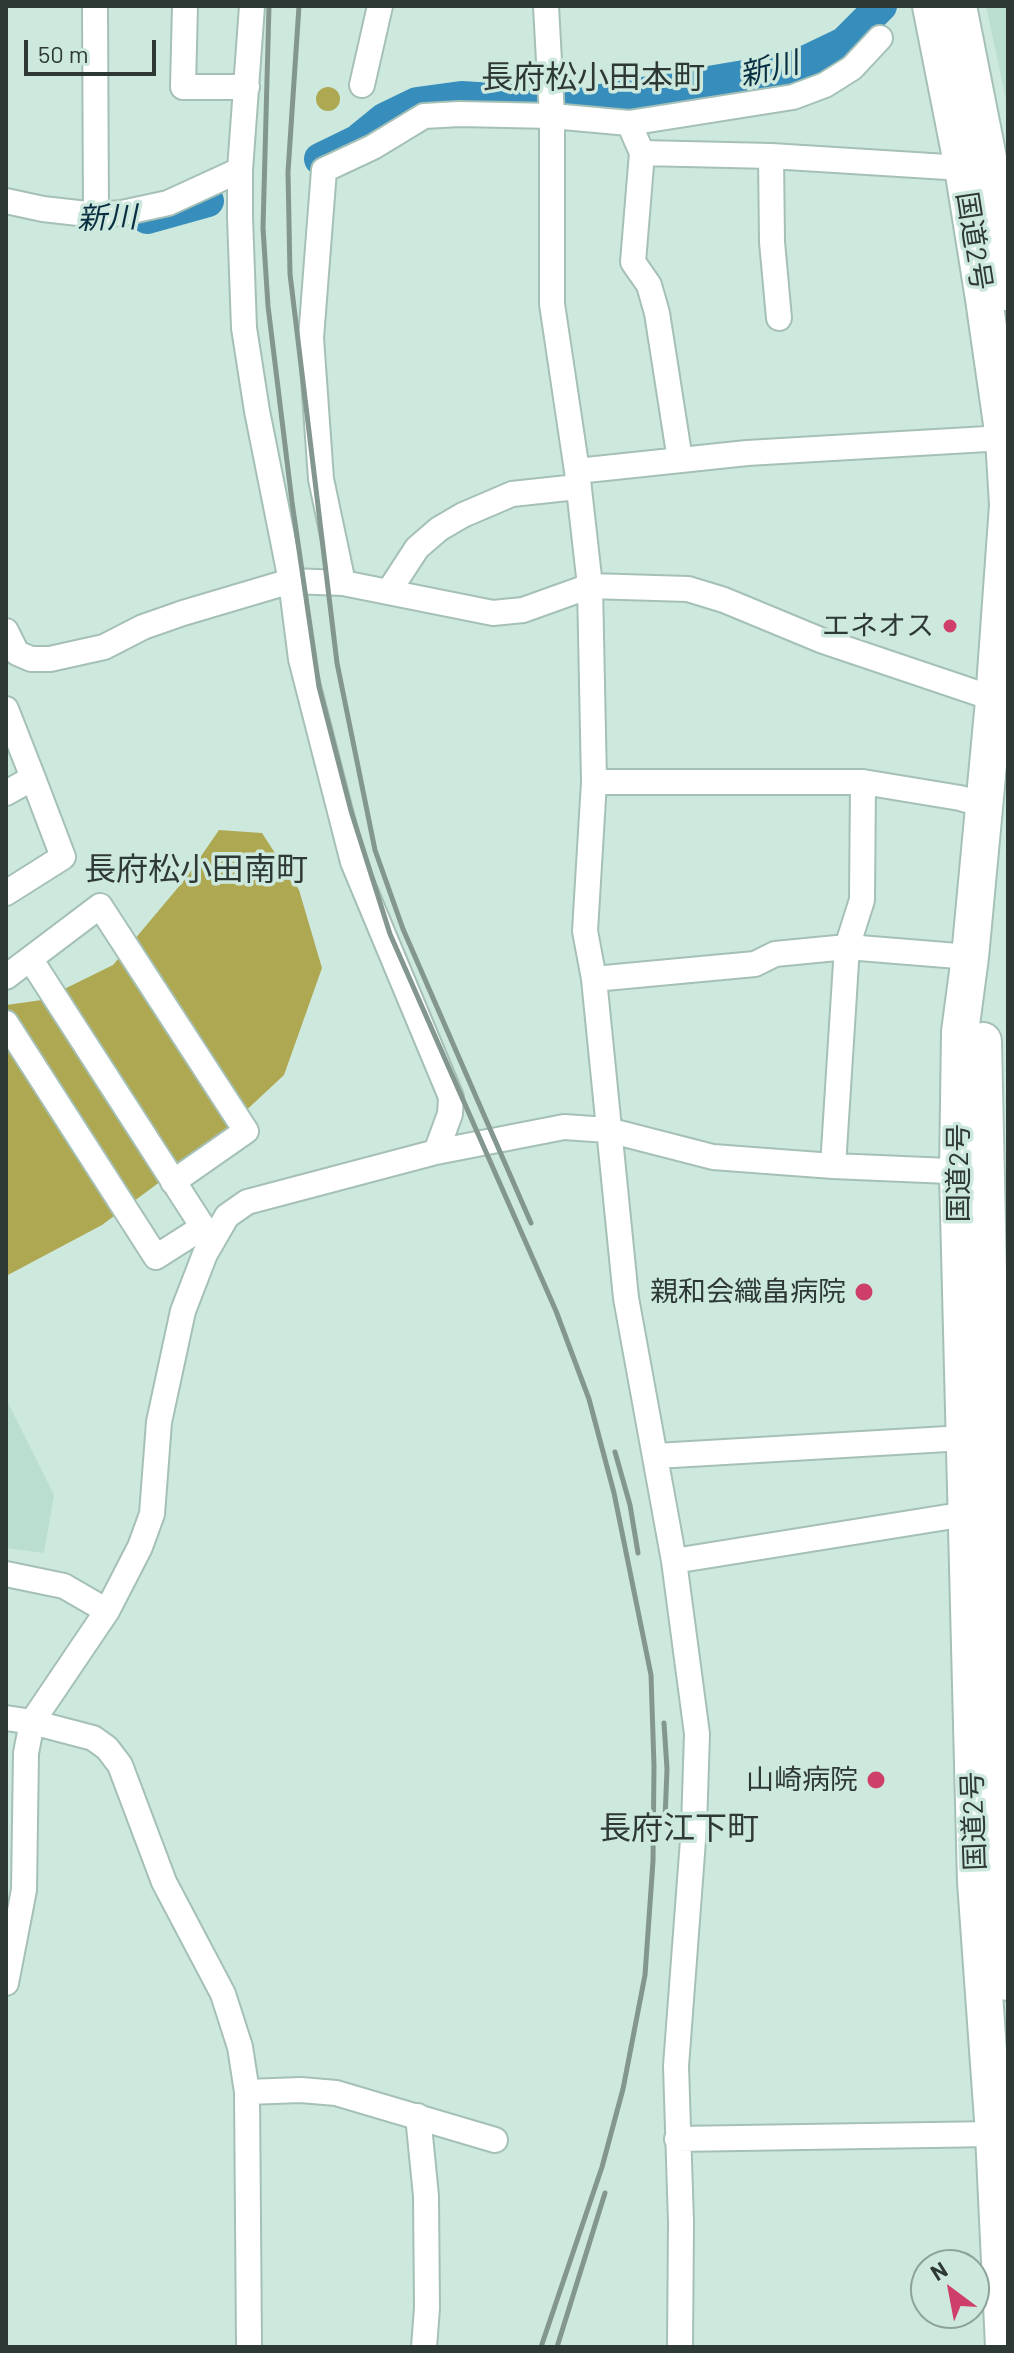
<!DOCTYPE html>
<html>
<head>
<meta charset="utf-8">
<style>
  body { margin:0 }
  #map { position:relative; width:1014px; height:2353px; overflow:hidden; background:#cde9de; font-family:Barlow,sans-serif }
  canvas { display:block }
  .frame { position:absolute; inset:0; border:8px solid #2e3935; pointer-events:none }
  .north { position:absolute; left:910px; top:2249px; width:80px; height:80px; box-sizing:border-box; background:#cde9de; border:2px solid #8da39a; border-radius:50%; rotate:328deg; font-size:22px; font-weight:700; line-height:32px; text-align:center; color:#2e3935 }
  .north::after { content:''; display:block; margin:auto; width:28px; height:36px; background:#ce406a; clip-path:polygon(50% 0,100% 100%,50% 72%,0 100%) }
  .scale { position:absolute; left:24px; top:40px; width:132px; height:36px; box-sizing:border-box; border:4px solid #2e3935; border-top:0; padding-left:10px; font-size:24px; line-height:28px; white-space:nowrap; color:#2e3935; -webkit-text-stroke:6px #cde9de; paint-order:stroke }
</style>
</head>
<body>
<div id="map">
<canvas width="1014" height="2353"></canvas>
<div class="frame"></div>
<div class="north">N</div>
<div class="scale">50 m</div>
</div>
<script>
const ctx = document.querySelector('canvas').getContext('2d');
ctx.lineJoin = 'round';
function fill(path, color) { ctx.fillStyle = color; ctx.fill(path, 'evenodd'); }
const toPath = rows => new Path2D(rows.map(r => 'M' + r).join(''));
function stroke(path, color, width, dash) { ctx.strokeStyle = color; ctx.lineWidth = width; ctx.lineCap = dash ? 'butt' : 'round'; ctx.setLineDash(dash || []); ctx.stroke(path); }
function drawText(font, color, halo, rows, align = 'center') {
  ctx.font = font + ' Barlow,"Noto Sans JP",sans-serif'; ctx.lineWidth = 7; ctx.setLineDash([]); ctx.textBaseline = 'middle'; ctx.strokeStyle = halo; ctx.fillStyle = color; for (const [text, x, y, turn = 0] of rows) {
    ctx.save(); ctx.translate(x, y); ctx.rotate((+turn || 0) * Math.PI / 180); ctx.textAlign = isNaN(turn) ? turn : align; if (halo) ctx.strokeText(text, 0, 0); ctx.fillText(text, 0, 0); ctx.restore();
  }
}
const built = toPath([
  [986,6,1008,6,1008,109],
  [6,1399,54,1495,44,1553,6,1548]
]);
const forest = toPath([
  '316 99a12 12 0 1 1 24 0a12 12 0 1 1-24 0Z',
  [219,830,262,833,299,890,322,968,284,1075,208,1146,102,1225,6,1276,6,1005,42,1000,113,965,186,878]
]);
const river = toPath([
  [320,159,357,141,384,119,417,103,461,97,577,104,792,68,844,43,881,6],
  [147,218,208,201]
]);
const minor = toPath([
  [95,6,96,215],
  [185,6,183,87,247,87],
  [252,6,240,170,240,217,244,328,257,411,291,581,301,659,353,862,451,1097,450,1114,436,1152],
  [546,6,552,116,552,304,577,471,590,586,594,782,585,931,594,979,626,1298,674,1561,697,1734,694,1827,676,2066,681,2222,680,2347],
  [362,85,380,6],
  [629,123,642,153,633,262,649,285,657,313,680,460],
  [642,153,771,156,963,168],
  [771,156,772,242,779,318],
  [6,201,43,209,96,215,122,213,168,203,240,170],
  [577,471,747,453,1004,438],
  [343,583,321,479,311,338,324,170,373,147,424,116,459,114,552,116,629,123,793,97,825,85,852,68,880,38],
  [389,591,417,548,439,529,463,515,512,494,577,487],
  [6,631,17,653,31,659,50,659,104,647,143,627,183,613,291,581,343,583,493,613,523,610,590,586,688,589,724,600,823,641,1007,703],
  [6,709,33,778,6,793],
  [594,782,863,782,960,798,984,805],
  [6,893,63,857,33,778],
  [31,960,210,1238],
  [6,977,100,906,246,1131,173,1182],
  [594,979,755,964,775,954,847,947,970,957],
  [6,1023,156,1257,203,1227],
  [833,1166,847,947,862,900,863,782],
  [656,1456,964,1438],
  [674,1561,966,1514],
  [6,1574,64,1586,107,1611],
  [6,1718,32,1722,93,1738,107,1748,120,1765,164,1882,223,1994,240,2047,247,2092,249,2347],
  [6,1983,24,1890,26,1753,32,1722,107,1611,140,1547,152,1514,159,1422,183,1311,205,1254,227,1216,247,1202,436,1152,564,1127,608,1130,713,1157,833,1166,972,1172],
  [247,2092,301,2090,336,2093,495,2140],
  [418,2116,426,2196,427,2308,424,2347],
  [677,2139,994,2134,1006,2126]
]);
const highway = toPath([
  [931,6,963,168,984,299,1004,438,1008,505,994,701,970,957,960,1032,958,1173,976,1882,994,2134,1004,2347],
  [958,6,990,168,1007,292],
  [983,1041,1001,1875,1008,1982]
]);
const rail = toPath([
  [269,6,263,228,268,306,292,502,319,687,351,811,390,934,556,1311,589,1399,614,1493,651,1675,654,1766,653,1861,645,1975,623,2089,602,2167,541,2347],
  [299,6,288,172,290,274,337,663,375,850,403,929,531,1223],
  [615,1452,630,1505,638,1553],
  [664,1723,667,1769,665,1819],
  [557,2347,605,2193]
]);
const markers = [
  [950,626,8,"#ce406a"],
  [864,1292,10,"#ce406a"],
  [876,1780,10,"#ce406a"]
];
const streetNames = [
  ["国道2号",974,241,81],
  ["国道2号",959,1173,-90],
  ["国道2号",974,1821,-92]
];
const poiNames = [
  ["エネオス",934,626],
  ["親和会織畠病院",846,1292],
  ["山崎病院",858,1780]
];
const waterNames = [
  ["新川",769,69,-14],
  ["新川",107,218,-2]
];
const quarterNames = [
  ["長府松小田本町",593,77],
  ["長府松小田南町",196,869],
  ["長府江下町",679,1828]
];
fill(built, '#badfd1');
fill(forest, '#aea853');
stroke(river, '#378dbc', 32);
stroke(minor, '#a5c0b6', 28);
stroke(highway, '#a5c0b6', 40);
stroke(minor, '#fff', 24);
stroke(highway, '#fff', 36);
stroke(rail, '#83978f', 5);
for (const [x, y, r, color] of markers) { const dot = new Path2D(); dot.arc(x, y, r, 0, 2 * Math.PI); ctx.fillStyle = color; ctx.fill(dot); stroke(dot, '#cde9de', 3); }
drawText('28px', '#2e3935', '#cde9de', streetNames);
drawText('28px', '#2e3935', '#cde9de', poiNames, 'right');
drawText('italic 30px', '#072e41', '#cde9de', waterNames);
drawText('32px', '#2e3935', '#cde9de', quarterNames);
</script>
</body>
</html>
